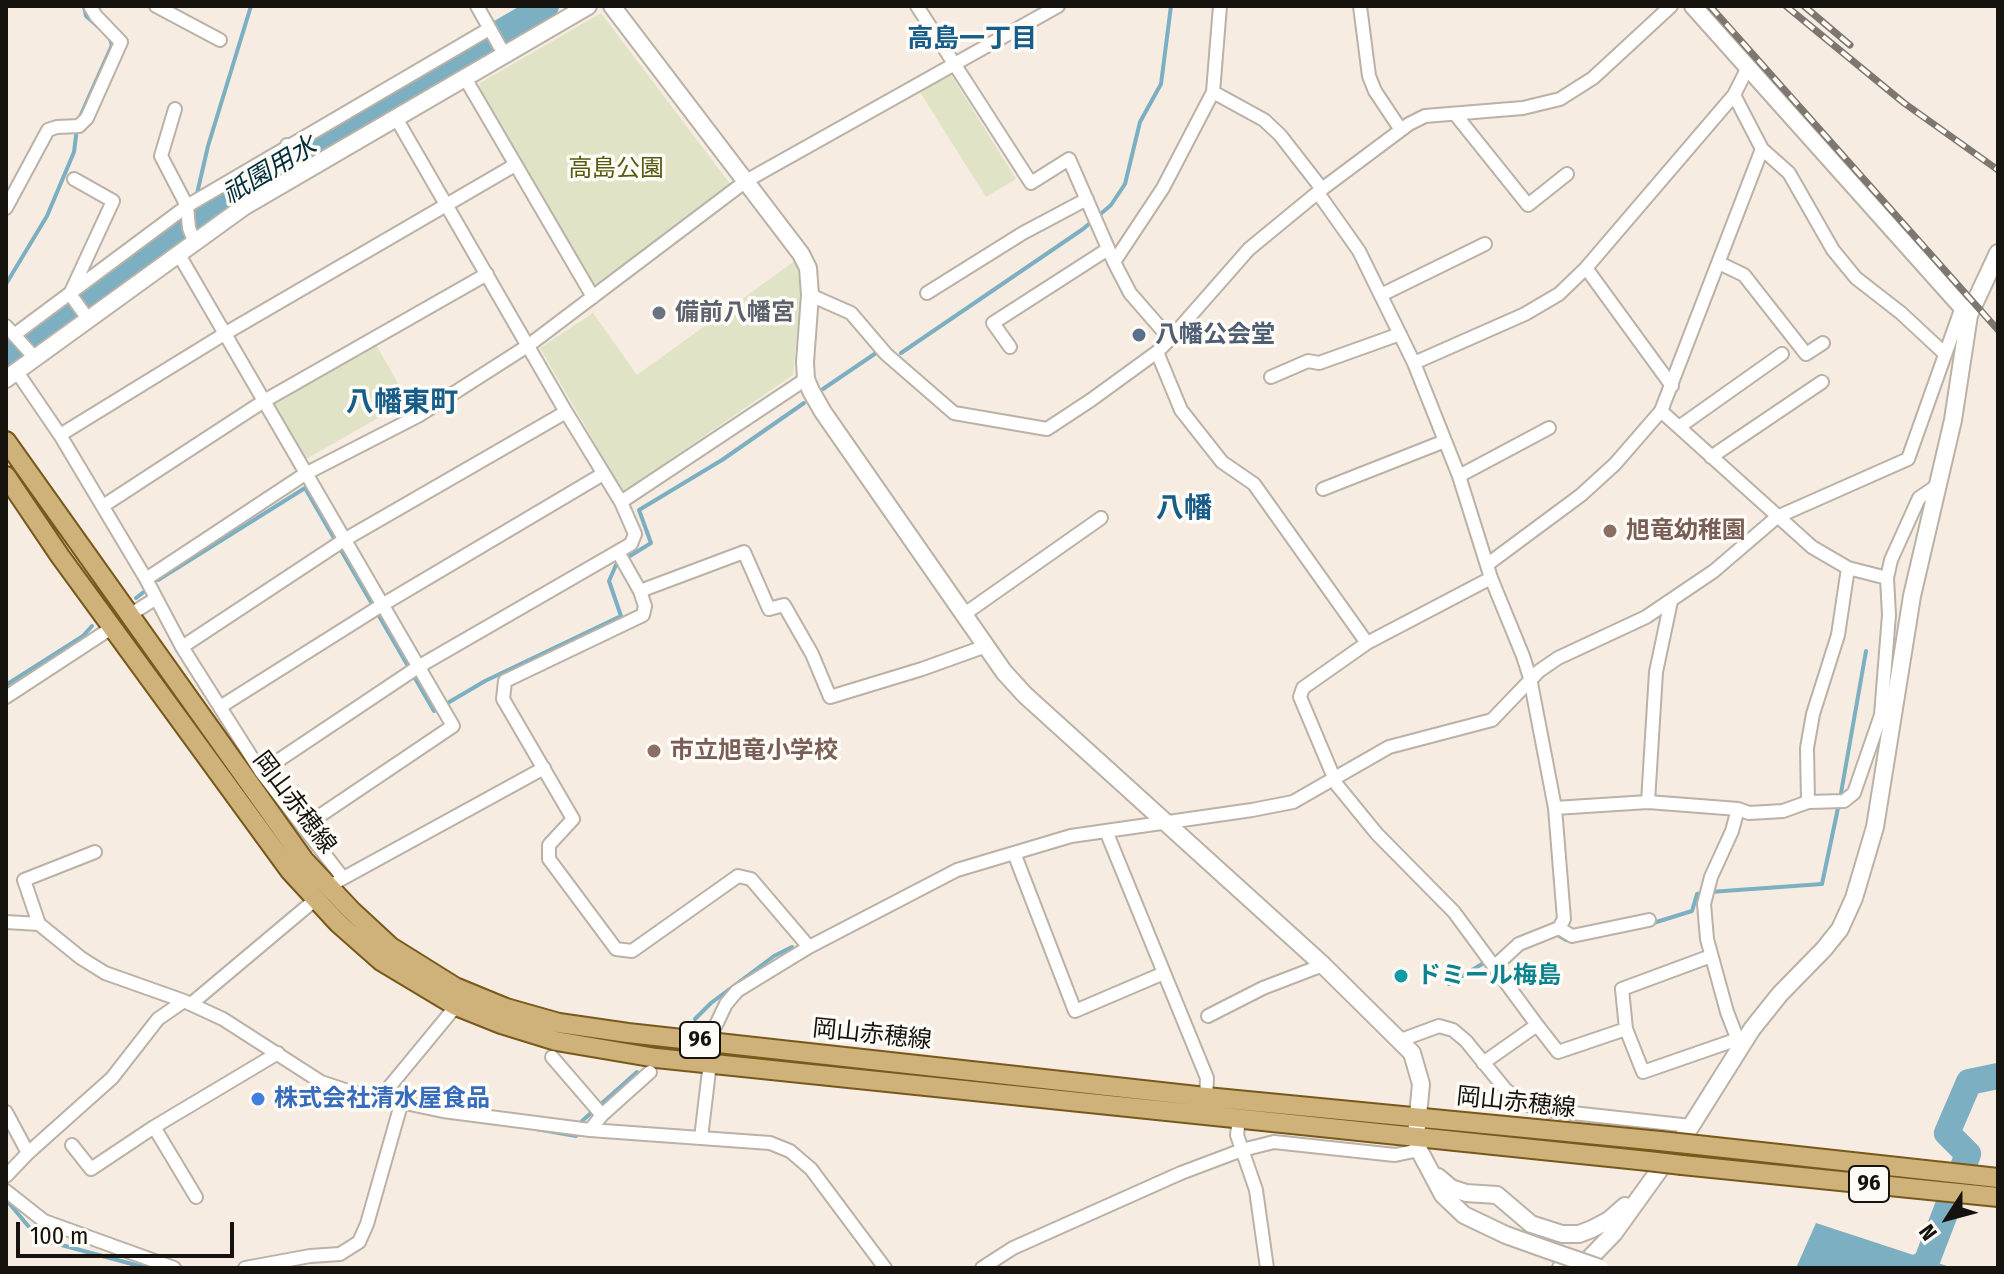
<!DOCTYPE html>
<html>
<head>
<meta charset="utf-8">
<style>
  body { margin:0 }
  #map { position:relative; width:2004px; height:1274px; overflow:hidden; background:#f6ece1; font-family:"Fira Sans Condensed",sans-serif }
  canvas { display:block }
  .frame { position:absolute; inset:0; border:8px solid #16130f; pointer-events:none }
  .north { position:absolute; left:1908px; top:1178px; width:80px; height:80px; -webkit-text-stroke:6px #fffbf6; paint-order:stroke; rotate:234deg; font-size:22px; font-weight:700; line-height:32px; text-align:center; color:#16130f }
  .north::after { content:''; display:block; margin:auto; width:28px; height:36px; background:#16130f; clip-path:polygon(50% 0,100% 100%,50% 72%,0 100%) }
  .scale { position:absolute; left:16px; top:1222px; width:218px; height:36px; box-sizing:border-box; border:4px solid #16130f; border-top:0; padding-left:10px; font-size:24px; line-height:28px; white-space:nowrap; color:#16130f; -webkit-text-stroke:6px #fffbf6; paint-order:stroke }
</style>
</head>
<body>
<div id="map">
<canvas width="2004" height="1274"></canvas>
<div class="frame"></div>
<div class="north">N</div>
<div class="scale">100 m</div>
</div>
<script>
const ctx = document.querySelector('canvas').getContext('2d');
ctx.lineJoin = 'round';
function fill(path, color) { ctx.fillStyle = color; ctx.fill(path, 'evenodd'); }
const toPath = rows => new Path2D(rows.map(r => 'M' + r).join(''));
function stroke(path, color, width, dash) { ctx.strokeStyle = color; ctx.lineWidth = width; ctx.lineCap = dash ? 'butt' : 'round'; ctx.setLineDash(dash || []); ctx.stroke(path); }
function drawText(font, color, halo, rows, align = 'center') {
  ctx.font = font + ' "Fira Sans Condensed","Noto Sans JP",sans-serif'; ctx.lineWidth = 7; ctx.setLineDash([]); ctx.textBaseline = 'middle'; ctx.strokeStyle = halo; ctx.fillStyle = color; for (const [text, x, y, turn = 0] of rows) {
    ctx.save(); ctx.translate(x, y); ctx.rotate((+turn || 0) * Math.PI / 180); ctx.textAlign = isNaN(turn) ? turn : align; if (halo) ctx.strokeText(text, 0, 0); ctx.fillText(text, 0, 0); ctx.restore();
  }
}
const green = toPath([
  [601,13,731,185,599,288,591,287,478,93,480,83],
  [950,73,1016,179,986,197,920,92],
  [796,260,801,292,793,375,623,492,540,348,593,313,637,375],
  [375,343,408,401,306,459,272,401]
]);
const water = toPath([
  [1816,1223,1947,1266,1953,1268,1796,1268]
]);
const stream = toPath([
  [84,6,86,16,102,30],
  [79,119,112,45,109,36],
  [196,198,208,146,251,6],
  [6,284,47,216,74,152,77,128],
  [901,353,1083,229,1111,205,1125,184,1140,122,1161,84,1171,6],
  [823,389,876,353],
  [630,556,651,543,639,510,722,460,804,403],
  [158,580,305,488,434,711,485,681,621,616,609,581,616,565],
  [136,598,145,591],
  [6,685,83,636,92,626],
  [1841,793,1866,651],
  [1710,892,1822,884,1838,808],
  [1650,924,1692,911,1697,894,1703,893],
  [1556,934,1566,940,1571,940],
  [1449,984,1482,964],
  [695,1019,711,1003,774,956,792,947],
  [536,1129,576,1136,582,1121,637,1072],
  [6,1203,9,1203,39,1239,147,1268]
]);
const river = toPath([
  [6,355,194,216,373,106,546,6],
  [1915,1268,1926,1263,1968,1154,1947,1133,1969,1082,1998,1076]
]);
const street = toPath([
  [156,6,220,40],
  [477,6,504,54],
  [917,6,1031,183,1069,159,1114,262],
  [1360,6,1369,76,1375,91,1401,130],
  [465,78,593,297],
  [1213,92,1264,120,1280,135,1322,189],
  [1734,95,1762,149,1789,173,1833,250,1856,278,1901,313,1944,353],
  [175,109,161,156,187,206,189,228,194,241],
  [1455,114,1528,205,1567,174],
  [287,145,303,172],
  [74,179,113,201,70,294,88,319],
  [1318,193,1359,251,1414,363,1459,476,1491,578,1523,656,1530,678,1555,808,1564,919,1559,928,1519,944,1495,966],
  [6,208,48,130,57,127,79,126,87,118,121,42,96,16,90,6],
  [178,253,453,726,303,827],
  [1719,263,1744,275,1806,354,1823,343],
  [1586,268,1672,386],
  [927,293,1023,233,1087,199],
  [810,295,851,313,886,354,954,413,1047,429,1091,400,1157,352,1170,339,1130,293,1114,262,1163,188,1213,92,1220,6],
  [1381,295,1485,244],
  [6,326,35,358],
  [14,335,187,206,489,29],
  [1170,339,1249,249,1322,189,1409,124,1425,116,1523,108,1560,99,1593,78,1671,6],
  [1010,347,993,323,1108,249],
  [1157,352,1181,410,1222,462,1254,484,1367,643],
  [1414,363,1525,314,1559,294,1586,268,1734,95,1748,67],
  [17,372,60,435,146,579,182,647,261,772,343,878],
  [1271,377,1308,361,1319,363,1400,334],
  [1661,411,1762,149],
  [1679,427,1782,354],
  [60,435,226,333,515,165],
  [1711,457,1822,382],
  [1459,476,1549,428],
  [1323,489,1445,441],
  [621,502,806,379],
  [103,506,264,401,487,274],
  [618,552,640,591,645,606,643,615,505,681,503,699,573,819,549,845,549,859,616,949,632,951,738,876,751,879,809,947],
  [1488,564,1581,495,1615,464,1661,411,1812,547,1848,568,1887,578,1891,560,1919,498,1935,487],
  [146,579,305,474,418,416,529,345,746,181,1058,6],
  [640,591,744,552,769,609,784,605,812,654,830,697,922,669,986,646],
  [963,615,1101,518],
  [128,616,155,599],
  [182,647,344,540,566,412],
  [6,697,113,627],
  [220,707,382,605,603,474],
  [1881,715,1889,615,1887,578],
  [261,772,418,667,631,544,635,534,621,502,566,412,396,118],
  [1648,802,1656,672,1671,601],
  [1808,802,1807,748,1813,714,1838,635,1848,568],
  [1555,808,1648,802,1738,809,1749,813,1783,811,1808,802,1844,801,1854,793,1881,715,1893,718],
  [1738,809,1732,831,1711,877,1704,904,1707,939,1727,1012,1741,1048],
  [1106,831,1207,1078,1206,1097],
  [1014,853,1075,1011,1164,973],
  [338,881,544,768],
  [6,922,39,924,81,958,105,973,184,1001,223,1019,321,1082,348,1091,443,1111,590,1130,770,1143,790,1151,811,1169,885,1268],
  [39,924,24,880,95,852],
  [1559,928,1572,936,1649,920],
  [191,1004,316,899],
  [1208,1016,1263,988,1323,965],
  [1537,1025,1558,1052,1626,1029,1622,989,1711,956],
  [1626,1029,1643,1072,1738,1039],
  [1401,1040,1439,1026,1453,1030,1466,1041,1506,1090,1528,1105,1545,1110,1691,1126],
  [552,1057,602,1115],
  [1483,1063,1537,1025,1454,912,1377,834,1337,785,1300,697,1303,688,1367,643,1491,578],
  [381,1097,456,1006],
  [6,1112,28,1153],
  [1239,1119,1237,1135,1256,1190,1267,1268],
  [590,1130,602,1115,650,1072],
  [701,1138,714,1029,726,1004,737,991,809,947,957,870,1071,836,1252,810,1293,802,1389,747,1492,720,1539,671,1558,658,1646,617,1714,571,1777,517,1908,459,1962,307],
  [72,1145,91,1169,154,1127],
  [6,1176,28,1153,112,1078,158,1019,184,1001],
  [6,1191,44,1221,174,1268],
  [196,1197,154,1127,278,1053],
  [245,1268,310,1256,340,1254,359,1242,367,1224,402,1101],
  [982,1268,1013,1248,1181,1173,1242,1150,1274,1142,1395,1155,1419,1150]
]);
const secondary = toPath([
  [612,6,801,254,808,268,810,295,805,362,806,379,811,391,823,412,1004,672,1025,695,1323,965,1412,1053,1421,1084,1416,1136,1419,1150,1443,1195,1464,1215,1506,1235,1548,1250],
  [1693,6,1969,315],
  [6,379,245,206,588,6],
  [1438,1177,1451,1188,1466,1193,1497,1195,1531,1224,1562,1234,1579,1234,1592,1229,1609,1220,1625,1206],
  [1561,1268,1588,1260,1614,1233,1691,1126,1752,1029,1780,994,1824,949,1840,929,1854,898,1875,827,1912,596,1953,420,1969,315,1998,253]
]);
const primary = toPath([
  [6,441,304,860,351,910,391,947,455,987,506,1008,559,1023,628,1033,1206,1097,1660,1141],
  [6,476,60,556,290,871,338,923,381,961,456,1006,501,1024,556,1041,656,1058,1648,1161],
  [1697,1145,1998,1178],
  [1682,1165,1998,1197]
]);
const rail = toPath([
  [1710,6,1998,330],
  [1786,6,1904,103,1998,170],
  [1804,6,1850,45]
]);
const secondaryBridge = toPath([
  [1548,1250,1600,1268]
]);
const primaryBridge = toPath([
  [1660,1141,1697,1145],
  [1648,1161,1682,1165]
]);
const markers = [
  [659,313,8,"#6b7280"],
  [1139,335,8,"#5c6f8a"],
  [1610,531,8,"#8d6e63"],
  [654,751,8,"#8d6e63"],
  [1401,976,8,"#0f9aa8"],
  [258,1099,8,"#3f7fe0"]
];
const shields = [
  [700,1040,40],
  [1869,1184,40]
];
const shieldNames = [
  ["96",700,1040],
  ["96",1869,1184]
];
const parkNames = [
  ["高島公園",616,169]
];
const worshipNames = [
  ["備前八幡宮",675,313]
];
const serviceNames = [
  ["八幡公会堂",1155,335]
];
const educationNames = [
  ["旭竜幼稚園",1626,531],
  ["市立旭竜小学校",670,751]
];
const streetNames = [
  ["岡山赤穂線",294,803,53],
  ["岡山赤穂線",872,1035,6],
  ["岡山赤穂線",1516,1103,6]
];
const cultureNames = [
  ["ドミール梅島",1417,976]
];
const shopNames = [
  ["株式会社清水屋食品",274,1099]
];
const neighbourhoodNames = [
  ["高島一丁目",972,40]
];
const waterNames = [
  ["祇園用水",270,171,-31]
];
const quarterNames = [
  ["八幡東町",402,403],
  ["八幡",1184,509]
];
fill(green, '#e0e3c6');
fill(water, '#7bafc1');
stroke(stream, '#7bafc1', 4);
stroke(river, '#7bafc1', 26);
stroke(street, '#bab1a7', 16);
stroke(secondary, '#bab1a7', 20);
stroke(primary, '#78591b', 22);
stroke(street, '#fff', 12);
stroke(secondary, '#fff', 16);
stroke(primary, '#ceb27a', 18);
stroke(rail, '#7d7770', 7);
stroke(rail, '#fffbf6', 4, [12]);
stroke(secondaryBridge, '#bab1a7', 20, []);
stroke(primaryBridge, '#78591b', 22, []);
stroke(secondaryBridge, '#fff', 16);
stroke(primaryBridge, '#ceb27a', 18);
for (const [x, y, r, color] of markers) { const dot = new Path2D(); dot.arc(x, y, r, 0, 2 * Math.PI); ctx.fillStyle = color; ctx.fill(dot); stroke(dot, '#fffbf6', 3); }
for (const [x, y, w] of shields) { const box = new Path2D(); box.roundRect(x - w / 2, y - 18, w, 36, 6); ctx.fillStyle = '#fffbf6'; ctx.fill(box); stroke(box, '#16130f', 2); }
drawText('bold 22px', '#16130f', null, shieldNames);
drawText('24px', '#565a12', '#fffbf6', parkNames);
drawText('bold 24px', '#5b616d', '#fffbf6', worshipNames, 'left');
drawText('bold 24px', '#4e5e75', '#fffbf6', serviceNames, 'left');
drawText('bold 24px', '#785e54', '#fffbf6', educationNames, 'left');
drawText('24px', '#16130f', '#fffbf6', streetNames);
drawText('bold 24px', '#0d838f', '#fffbf6', cultureNames, 'left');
drawText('bold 24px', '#366cbe', '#fffbf6', shopNames, 'left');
drawText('bold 26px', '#165d8a', '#fffbf6', neighbourhoodNames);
drawText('italic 26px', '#002f3d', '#fffbf6', waterNames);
drawText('bold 28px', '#165d8a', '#fffbf6', quarterNames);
</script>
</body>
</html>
